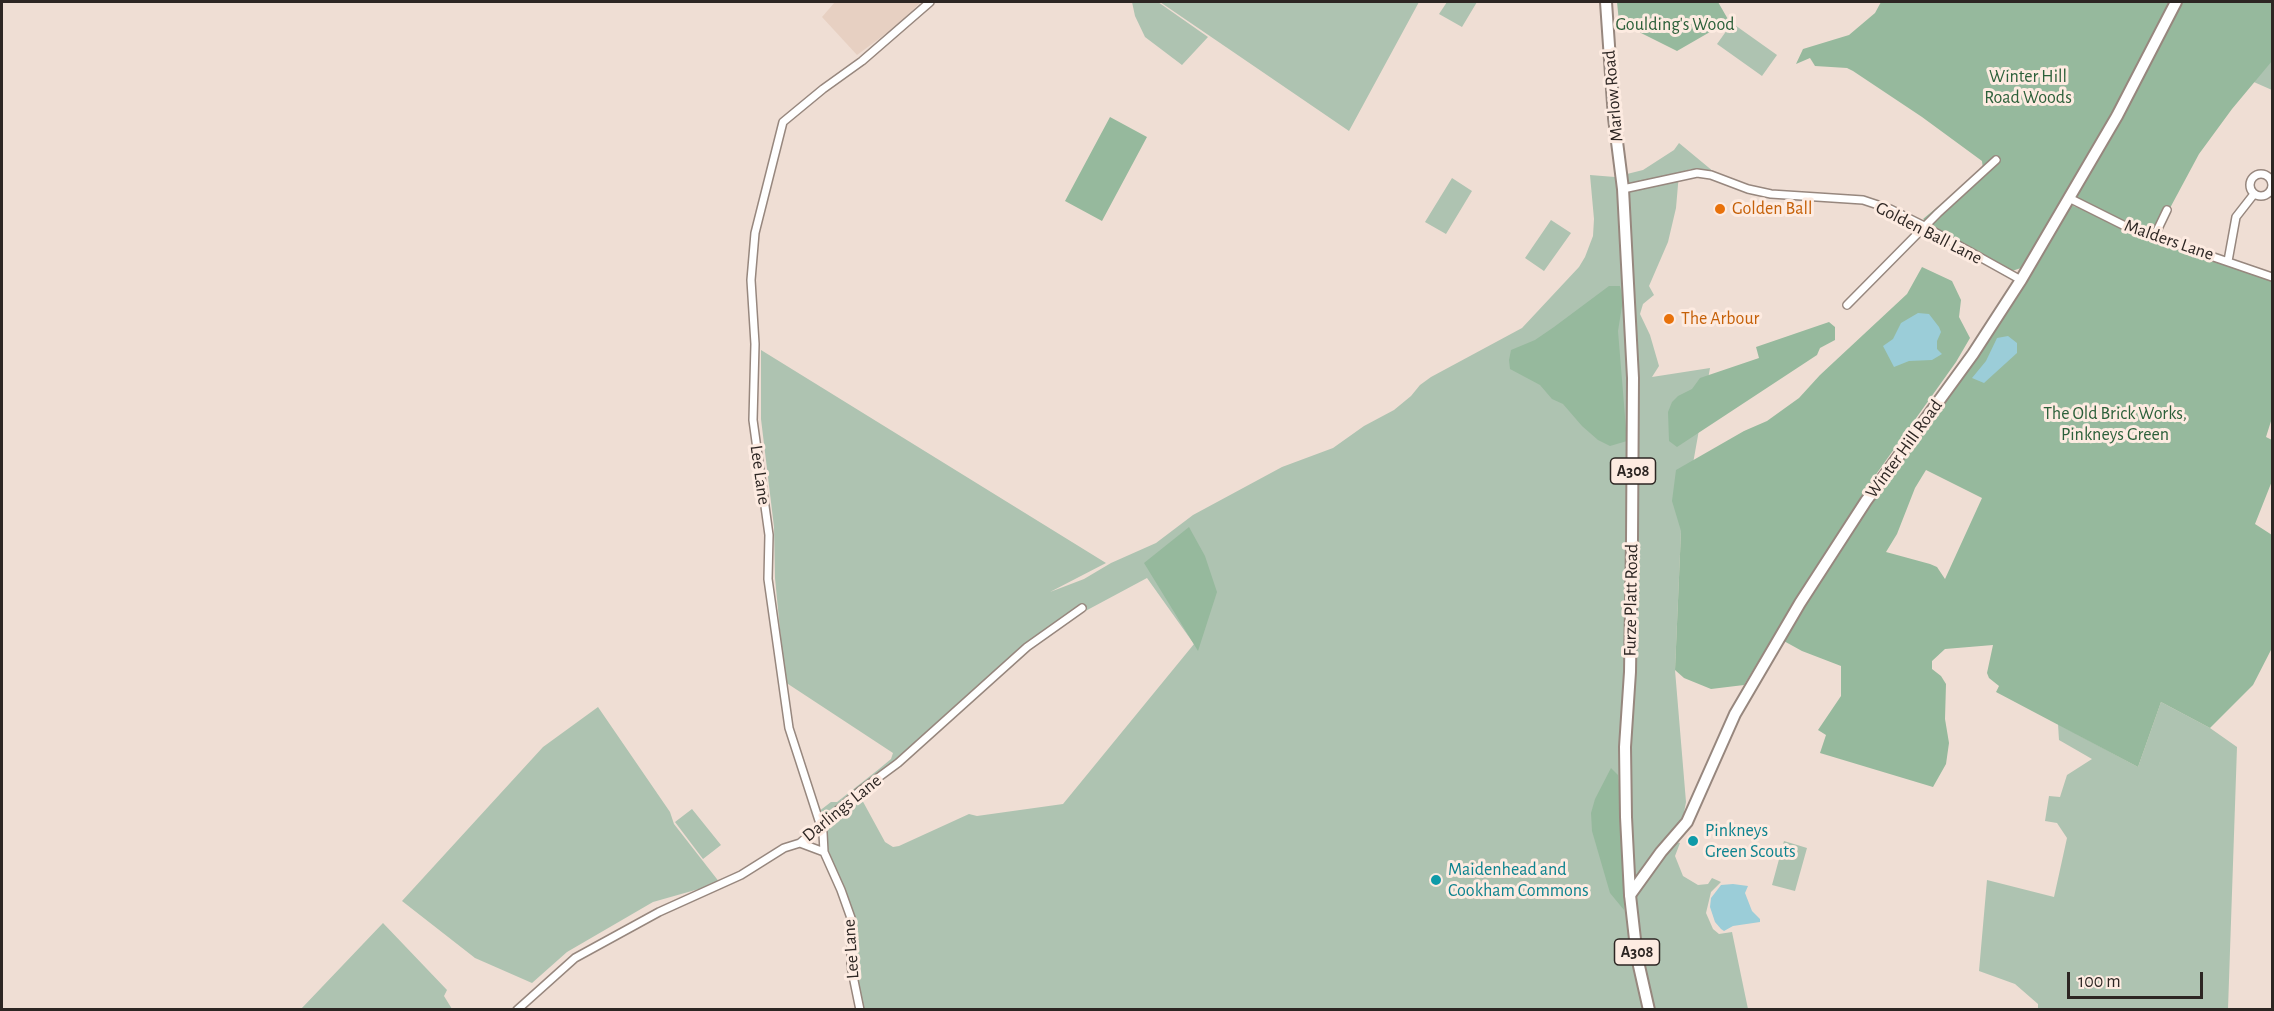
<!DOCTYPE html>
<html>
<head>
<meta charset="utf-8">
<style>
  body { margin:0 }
  #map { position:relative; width:2274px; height:1011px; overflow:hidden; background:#efded4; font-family:"Alegreya Sans",sans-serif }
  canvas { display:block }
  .frame { position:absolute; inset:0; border:3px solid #2d2623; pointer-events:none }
  .scale { position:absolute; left:2067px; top:972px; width:136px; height:27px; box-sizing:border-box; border:3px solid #2d2623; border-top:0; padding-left:8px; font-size:18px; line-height:21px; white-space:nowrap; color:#2d2623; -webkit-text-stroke:4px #fdebe1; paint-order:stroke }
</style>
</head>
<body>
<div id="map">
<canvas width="2274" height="1011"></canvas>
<div class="frame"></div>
<div class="scale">100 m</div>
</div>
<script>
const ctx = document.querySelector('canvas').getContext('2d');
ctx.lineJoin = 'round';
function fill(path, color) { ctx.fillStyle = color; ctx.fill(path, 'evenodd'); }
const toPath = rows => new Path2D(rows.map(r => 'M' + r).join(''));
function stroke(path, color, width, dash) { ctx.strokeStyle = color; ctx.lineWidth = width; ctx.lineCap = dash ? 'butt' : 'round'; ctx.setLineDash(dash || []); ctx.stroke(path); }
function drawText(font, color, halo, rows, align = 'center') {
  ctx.font = font + ' "Alegreya Sans",sans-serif'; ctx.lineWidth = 6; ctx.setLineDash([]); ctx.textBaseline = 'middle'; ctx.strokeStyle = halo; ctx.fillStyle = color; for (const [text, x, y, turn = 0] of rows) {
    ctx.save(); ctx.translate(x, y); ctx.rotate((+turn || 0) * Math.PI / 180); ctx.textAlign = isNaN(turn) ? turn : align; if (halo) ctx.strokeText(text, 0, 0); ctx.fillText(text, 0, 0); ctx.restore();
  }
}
const built = toPath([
  [835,2,921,2,895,27,857,55,822,17]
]);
const green = toPath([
  [1132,2,1158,2,1208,37,1182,65,1145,37,1135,16],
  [1160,2,1419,2,1349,131],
  [1447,2,1477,2,1462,27,1439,14],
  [1732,23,1777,55,1762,76,1717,44],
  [2272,46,2272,90,2247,79],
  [1679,143,1714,172,1691,169,1679,173,1676,208,1668,242,1649,286,1654,295,1643,304,1640,314,1650,335,1659,366,1652,377,1710,368,1681,531,1675,670,1686,802,1683,818,1666,840,1680,843,1675,856,1683,876,1698,885,1708,884,1712,878,1721,882,1711,892,1706,913,1713,929,1719,934,1732,932,1748,1009,863,1009,854,976,852,914,828,849,818,812,831,802,837,802,879,769,891,759,893,753,785,682,775,578,774,527,761,419,761,350,1106,563,1050,592,1084,579,1111,563,1156,543,1193,515,1282,467,1333,448,1364,426,1394,410,1411,396,1420,385,1431,377,1522,328,1579,267,1585,257,1593,236,1594,219,1590,175,1615,177,1643,170,1674,150],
  [1147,578,1194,644,1063,804,977,816,969,814,899,846,893,847,885,842,861,798,1024,656,1035,643,1063,623],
  [1452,178,1472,191,1446,234,1425,222],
  [1551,220,1571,233,1544,271,1525,258],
  [2161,702,2210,728,2237,747,2228,1009,2038,1009,2038,1004,2015,984,1979,971,1987,880,2054,897,2067,838,2057,823,2045,821,2049,796,2060,797,2067,775,2092,759,2059,740,2058,724,2138,767],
  [598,707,670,812,674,824,720,883,653,902,567,952,532,983,475,958,402,901,543,747],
  [692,809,721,845,703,859,675,822],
  [1784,841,1807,848,1795,891,1772,885],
  [383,923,447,990,444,996,452,1009,301,1009]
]);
const forest = toPath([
  [1617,2,1718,2,1729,21,1677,51,1619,22],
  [1881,2,2272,2,2272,61,2232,109,2199,154,2155,236,2072,203,2101,150,2093,146,2024,267,2012,271,1934,229,1923,219,1983,169,1982,161,1922,117,1853,71,1847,68,1815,66,1810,58,1796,64,1803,49,1849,35,1875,13],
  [1110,117,1147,137,1102,221,1065,201],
  [2071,205,2155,238,2272,279,2272,418,2266,437,2272,440,2272,481,2255,524,2272,535,2272,648,2253,685,2210,728,2161,702,2138,767,1996,692,1999,686,1989,678,1987,673,1993,645,1945,649,1932,661,1932,669,1941,676,1946,684,1945,719,1949,743,1946,764,1933,787,1820,753,1826,735,1818,730,1841,696,1841,666,1802,651,1782,640,1840,553,1873,498,2063,215,2067,212],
  [1926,470,1982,498,1945,579,1937,567,1930,564,1886,552,1897,534,1915,488],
  [1922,267,1952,281,1961,300,1959,317,1970,338,1956,362,1877,473,1811,575,1744,685,1711,689,1684,678,1675,670,1681,531,1672,501,1676,470,1744,431,1767,421,1799,398,1820,375,1907,294],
  [1609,286,1620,286,1623,300,1618,331,1627,441,1610,446,1598,440,1582,426,1563,404,1552,399,1540,385,1510,369,1509,360,1511,350,1535,340,1554,327],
  [1829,322,1835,327,1835,340,1820,348,1817,355,1677,447,1669,441,1668,412,1672,402,1678,396,1692,389,1700,378,1759,358,1756,347],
  [1189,527,1205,556,1217,592,1198,651,1144,563],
  [1611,768,1618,775,1622,817,1624,910,1610,893,1592,831,1591,813,1595,799]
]);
const water = toPath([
  [1918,313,1929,314,1939,327,1941,332,1937,341,1937,349,1942,354,1932,360,1909,361,1894,367,1883,346,1893,339,1901,323],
  [2008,336,2017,343,2017,353,1984,383,1972,378,1986,361,1997,338],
  [1733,884,1748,886,1745,893,1752,911,1760,919,1760,922,1733,926,1724,931,1721,929,1715,922,1710,907,1711,898,1721,885]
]);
const street = toPath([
  '2250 185a11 11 0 1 1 22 0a11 11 0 1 1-22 0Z',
  [1623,189,1697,173,1711,175,1748,189,1771,194,1863,200,1890,209,1924,226,2021,280],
  [2069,198,2129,228,2272,277],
  [2154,237,2167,210],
  [2228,261,2236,217,2254,194],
  [1847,305,1938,213,1996,160],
  [800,843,824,852],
  [517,1010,575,958,659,912,741,875,784,848,800,843,860,791,898,763,1027,647,1082,608],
  [860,1010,851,966,851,918,841,890,824,852,823,833,789,728,768,579,769,535,753,420,755,344,751,280,755,233,783,122,823,89,862,61,930,2]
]);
const secondary = toPath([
  [1630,895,1661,852,1687,822,1735,714,1800,603,1866,501,1973,354,2021,280,2117,116,2176,2]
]);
const primary = toPath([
  [1606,2,1614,118,1623,189,1633,378,1632,540,1630,672,1625,747,1626,817,1630,895,1637,957,1649,1010]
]);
const markers = [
  [1720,209,6,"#e8710a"],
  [1669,319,6,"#e8710a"],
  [1693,841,6,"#0f9aa8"],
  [1436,880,6,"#0f9aa8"]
];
const shields = [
  [1633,471,45],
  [1637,952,45]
];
const shieldNames = [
  ["A308",1633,471],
  ["A308",1637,952]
];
const parkNames = [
  ["Goulding's Wood",1675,25],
  ["Winter Hill",2028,77],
  ["Road Woods",2028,98],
  ["The Old Brick Works,",2115,414],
  ["Pinkneys Green",2115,435]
];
const streetNames = [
  ["Marlow Road",1613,96,-95],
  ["Golden Ball Lane",1929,233,27],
  ["Malders Lane",2169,240,19],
  ["Winter Hill Road",1904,449,-54],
  ["Lee Lane",760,475,82],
  ["Furze Platt Road",1631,600,-89],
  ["Darlings Lane",842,808,-39],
  ["Lee Lane",851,949,-94]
];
const foodNames = [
  ["Golden Ball",1732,209],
  ["The Arbour",1681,319]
];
const cultureNames = [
  ["Pinkneys",1705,831],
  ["Green Scouts",1705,852],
  ["Maidenhead and",1448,870],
  ["Cookham Commons",1448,891]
];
fill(built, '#e7d0c2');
fill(green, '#aec3b1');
fill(forest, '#96b99d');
fill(water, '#9bcdd8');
stroke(street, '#97877e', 10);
stroke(secondary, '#97877e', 14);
stroke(primary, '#97877e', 14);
stroke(street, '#fff', 7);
stroke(secondary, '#fff', 10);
stroke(primary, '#fff', 10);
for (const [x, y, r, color] of markers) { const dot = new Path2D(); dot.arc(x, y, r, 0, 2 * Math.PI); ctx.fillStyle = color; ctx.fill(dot); stroke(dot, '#fdebe1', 2); }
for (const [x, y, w] of shields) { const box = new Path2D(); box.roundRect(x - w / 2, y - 13, w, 26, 4.5); ctx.fillStyle = '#fdebe1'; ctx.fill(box); stroke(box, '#2d2623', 1.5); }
drawText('bold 16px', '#2d2623', null, shieldNames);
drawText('18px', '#2c603a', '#fdebe1', parkNames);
drawText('18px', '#2d2623', '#fdebe1', streetNames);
drawText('18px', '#c56008', '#fdebe1', foodNames, 'left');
drawText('18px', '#0d838f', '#fdebe1', cultureNames, 'left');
</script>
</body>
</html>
